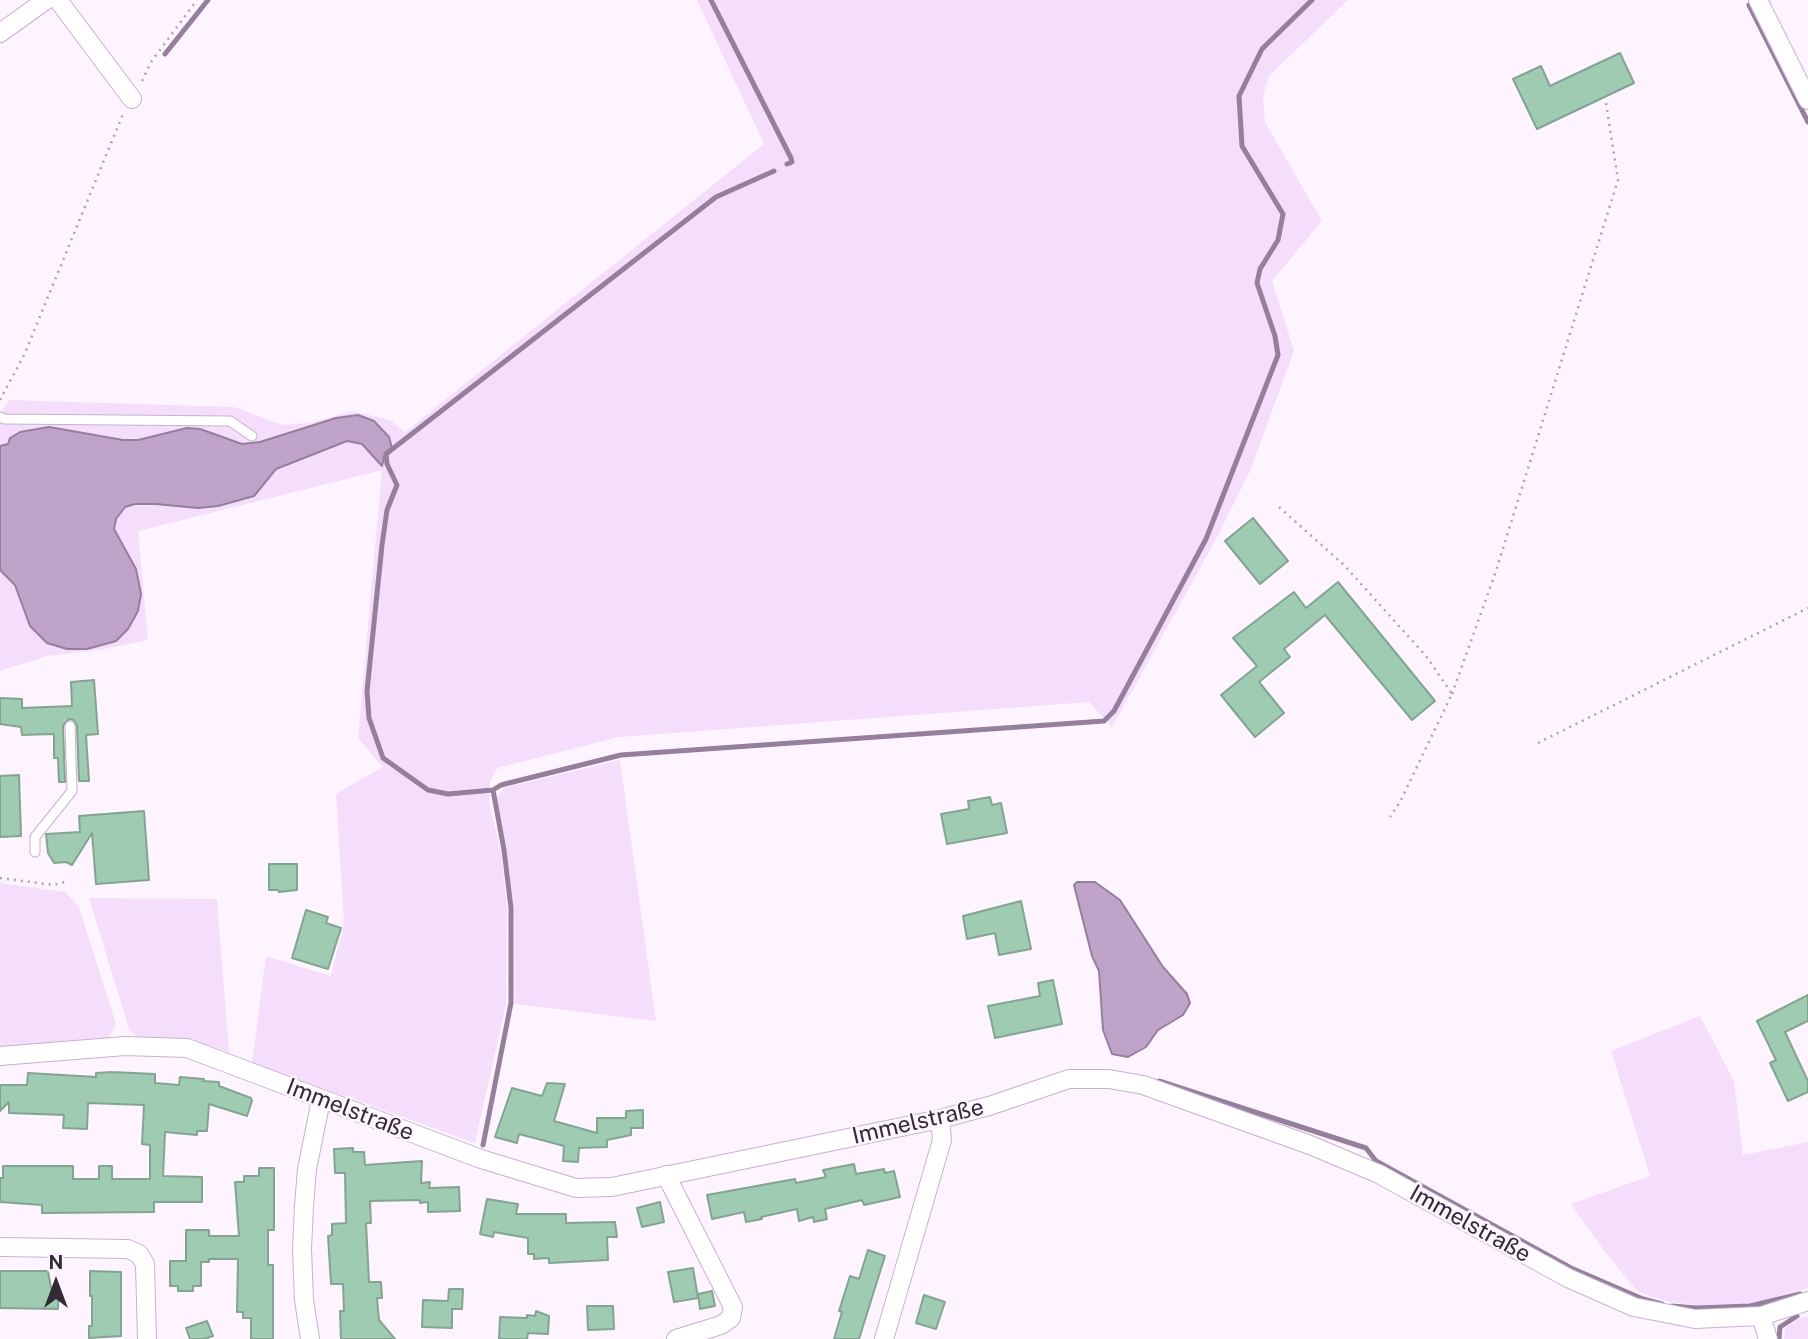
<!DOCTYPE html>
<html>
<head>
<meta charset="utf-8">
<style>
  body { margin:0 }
  #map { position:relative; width:1808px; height:1339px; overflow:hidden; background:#fdf4ff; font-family:"Public Sans",sans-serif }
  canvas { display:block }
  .north { position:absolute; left:21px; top:1248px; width:70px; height:70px; -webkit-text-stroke:5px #fdf4ff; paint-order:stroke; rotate:0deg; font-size:19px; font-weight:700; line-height:28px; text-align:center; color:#322a35 }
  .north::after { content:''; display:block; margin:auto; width:24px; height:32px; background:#322a35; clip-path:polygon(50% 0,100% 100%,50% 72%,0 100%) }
</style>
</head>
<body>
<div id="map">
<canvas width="1808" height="1339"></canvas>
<div class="north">N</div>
</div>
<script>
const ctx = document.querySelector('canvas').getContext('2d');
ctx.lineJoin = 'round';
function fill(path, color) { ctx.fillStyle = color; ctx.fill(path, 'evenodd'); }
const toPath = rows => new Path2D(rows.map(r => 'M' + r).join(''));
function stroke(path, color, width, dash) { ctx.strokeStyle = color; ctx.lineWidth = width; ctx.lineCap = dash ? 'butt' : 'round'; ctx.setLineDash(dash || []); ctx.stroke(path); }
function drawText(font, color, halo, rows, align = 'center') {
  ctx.font = font + ' "Public Sans",sans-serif'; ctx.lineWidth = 5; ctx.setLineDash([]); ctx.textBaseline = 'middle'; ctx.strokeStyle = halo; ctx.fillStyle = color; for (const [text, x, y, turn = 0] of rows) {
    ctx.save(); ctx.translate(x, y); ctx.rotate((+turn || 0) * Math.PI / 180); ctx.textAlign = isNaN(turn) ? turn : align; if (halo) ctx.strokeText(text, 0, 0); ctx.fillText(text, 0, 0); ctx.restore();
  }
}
const green = toPath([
  [697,0,1348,0,1269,76,1263,96,1265,122,1322,221,1272,281,1294,351,1250,471,1215,541,1112,727,1089,702,619,737,497,768,490,781,489,803,501,852,507,908,506,1004,475,1143,252,1063,266,956,331,976,344,923,336,794,383,767,358,738,382,470,138,531,148,640,99,650,47,656,0,671,0,414,9,400,234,407,283,425,309,423,352,411,390,420,405,432,764,144],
  [620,760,656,1021,515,1004,514,907,506,849,495,800,504,788],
  [0,883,65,892,79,907,116,1024,108,1039,0,1047],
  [89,898,217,899,229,1052,187,1039,138,1038,129,1029],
  [1700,1016,1734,1081,1743,1155,1808,1142,1808,1288,1750,1304,1697,1305,1669,1302,1638,1292,1605,1252,1571,1204,1650,1176,1611,1051],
  [1808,1316,1808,1339,1784,1339,1785,1328,1798,1319]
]);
const water = toPath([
  [358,415,374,421,389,437,392,448,384,457,382,466,362,444,347,441,276,469,254,496,218,506,198,508,156,504,135,504,125,507,116,519,114,529,136,569,141,594,138,611,128,629,116,641,87,649,67,649,47,643,30,626,15,585,0,570,0,446,8,444,10,438,20,432,49,427,123,440,138,440,187,428,200,429,242,444,260,442,336,418,358,415],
  [1077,882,1095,882,1120,900,1163,967,1187,994,1190,1003,1183,1015,1158,1030,1146,1047,1128,1057,1112,1054,1103,1030,1099,971,1092,956,1074,885,1077,882]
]);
const stream = toPath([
  [711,0,791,158,792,162,787,164],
  [1749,5,1808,122],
  [165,54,208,0],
  [774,171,716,197,386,454,387,464,397,485,387,510,382,545,367,691,369,718,383,758,428,790,448,794,493,790,501,785,621,755,1104,721,1114,711,1206,539,1278,355,1275,336,1257,283,1260,269,1278,240,1283,214,1242,146,1239,96,1262,49,1312,0],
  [1159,1081,1366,1148,1376,1161,1571,1268,1643,1299,1662,1304],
  [483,1145,511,1003,511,908,504,850,493,790],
  [1672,1306,1696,1308,1750,1306,1800,1294],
  [1779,1339,1780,1327,1797,1316]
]);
const building = toPath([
  [1620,53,1634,83,1537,129,1513,79,1541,66,1550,86,1620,53],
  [1253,518,1288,561,1260,584,1225,541,1253,518],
  [1338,582,1435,701,1412,720,1325,615,1284,649,1290,657,1259,682,1284,713,1255,737,1221,695,1257,666,1233,638,1294,592,1306,608,1338,582],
  [94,680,98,734,86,735,89,781,79,781,77,726,74,720,69,719,63,726,65,782,59,782,58,758,54,758,54,734,22,735,21,727,0,724,0,698,22,699,22,708,72,706,71,682,94,680],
  [19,775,21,836,0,837,0,776,19,775],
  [990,797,992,805,1001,803,1007,833,947,844,941,814,969,809,968,801,990,797],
  [144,811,149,880,96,884,92,833,72,865,66,862,54,863,48,853,46,834,80,832,79,816,144,811],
  [269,864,297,864,297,890,279,892,278,890,269,890,269,864],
  [1021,901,1031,949,999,955,995,933,967,939,963,916,1021,901],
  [306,910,328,917,326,923,341,928,328,969,292,958,306,910],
  [1053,980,1062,1024,995,1038,988,1006,1040,996,1038,983,1053,980],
  [1808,995,1808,1021,1785,1032,1808,1081,1808,1092,1788,1101,1770,1063,1776,1060,1757,1021,1808,995],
  [112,1072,155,1074,155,1083,179,1085,180,1077,204,1079,203,1081,219,1082,219,1086,251,1098,252,1101,247,1116,209,1104,207,1131,197,1131,197,1135,165,1132,163,1176,202,1177,202,1202,154,1202,154,1212,42,1213,42,1205,0,1202,0,1178,3,1178,3,1166,73,1166,73,1179,99,1179,99,1166,112,1166,112,1179,150,1179,150,1145,142,1144,144,1105,88,1103,87,1129,63,1128,64,1115,9,1113,9,1102,0,1111,0,1085,27,1085,28,1073,96,1077,96,1073,112,1072],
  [547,1083,565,1084,554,1121,597,1133,597,1118,626,1118,626,1111,643,1110,643,1128,631,1128,631,1135,607,1140,607,1147,579,1148,578,1162,563,1161,564,1146,519,1134,517,1143,495,1137,512,1088,542,1096,547,1083],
  [353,1148,353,1152,364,1152,365,1165,422,1161,421,1183,430,1182,429,1188,459,1187,460,1211,428,1212,428,1202,420,1203,420,1200,370,1201,371,1223,366,1223,369,1282,381,1282,382,1298,377,1298,379,1320,395,1339,341,1339,340,1311,344,1311,343,1284,331,1284,328,1236,332,1235,332,1224,346,1223,345,1173,335,1173,334,1149,353,1148],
  [854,1164,856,1174,884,1169,885,1173,894,1171,900,1197,864,1205,862,1200,825,1209,827,1219,814,1222,813,1217,799,1221,797,1209,761,1217,762,1219,746,1222,744,1212,712,1219,707,1195,795,1179,796,1183,826,1177,823,1170,854,1164],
  [259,1168,274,1168,274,1230,268,1230,268,1265,273,1265,273,1339,251,1339,251,1318,243,1318,243,1312,237,1312,238,1259,209,1259,209,1262,201,1262,201,1286,193,1286,193,1291,178,1291,178,1286,170,1286,170,1261,186,1261,186,1230,209,1230,209,1236,239,1236,235,1182,244,1182,244,1176,259,1176,259,1168],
  [487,1199,518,1204,516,1214,566,1214,566,1223,615,1222,617,1237,607,1237,608,1260,549,1263,549,1258,534,1259,534,1254,528,1254,528,1238,494,1232,493,1237,480,1234,487,1199],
  [660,1202,664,1222,642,1227,637,1208,660,1202],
  [868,1250,885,1256,859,1339,834,1339,842,1312,839,1311,850,1276,859,1279,868,1250],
  [693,1268,698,1298,674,1302,668,1272,693,1268],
  [0,1271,48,1271,51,1288,58,1288,58,1309,0,1308,0,1271],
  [90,1271,121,1272,121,1336,89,1338,89,1326,92,1326,92,1296,90,1296,90,1271],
  [449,1289,463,1289,462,1309,452,1309,452,1328,422,1327,423,1300,448,1301,449,1289],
  [712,1291,715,1306,700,1309,698,1294,712,1291],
  [924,1295,945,1302,936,1329,916,1323,924,1295],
  [587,1306,613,1306,614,1329,588,1330,587,1306],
  [536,1311,549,1316,548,1334,528,1333,527,1339,499,1339,500,1317,527,1318,527,1315,535,1316,536,1311],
  [207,1321,213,1336,204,1339,190,1339,186,1328,207,1321]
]);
const path = toPath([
  [142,81,151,62,197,0],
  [0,400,25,353,123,114],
  [1279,507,1344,565,1426,656,1452,694,1400,802,1390,817],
  [1452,694,1495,574,1618,180,1606,103],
  [1538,743,1808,608],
  [0,878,54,885,65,882]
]);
const lane = toPath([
  [0,417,4,419,230,421,252,436],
  [35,852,35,837,72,791,70,726]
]);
const street = toPath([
  [58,0,132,99],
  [1758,0,1808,100],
  [0,33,46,0],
  [0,1056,125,1046,187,1048,481,1159,576,1188,612,1187,940,1119,989,1106,1069,1079,1109,1079,1143,1085,1310,1145,1379,1174,1568,1278,1634,1307,1695,1319,1761,1316,1808,1301],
  [666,1175,733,1307,731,1318,721,1325,676,1339],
  [0,1247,128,1249,139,1254,145,1264,147,1339],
  [1761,1316,1768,1339],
  [310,1339,304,1300,302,1249,304,1206,307,1169,321,1100],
  [884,1339,942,1140,940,1119]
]);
const streetNames = [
  ["Immelstraße",350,1110,21],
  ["Immelstraße",918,1122,-13],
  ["Immelstraße",1470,1224,29]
];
fill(green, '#f5ddfc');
fill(water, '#c0a3c8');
stroke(water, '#957f9c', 2);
stroke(stream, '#957f9c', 5);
fill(building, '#9ecbb1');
stroke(building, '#84a492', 2);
stroke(lane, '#c7b2cc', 11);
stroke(street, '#c7b2cc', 20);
stroke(path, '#aca3ae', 2.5, [2, 5]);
stroke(lane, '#fff', 9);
stroke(street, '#fff', 18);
drawText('23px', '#322a35', '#fdf4ff', streetNames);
</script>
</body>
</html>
